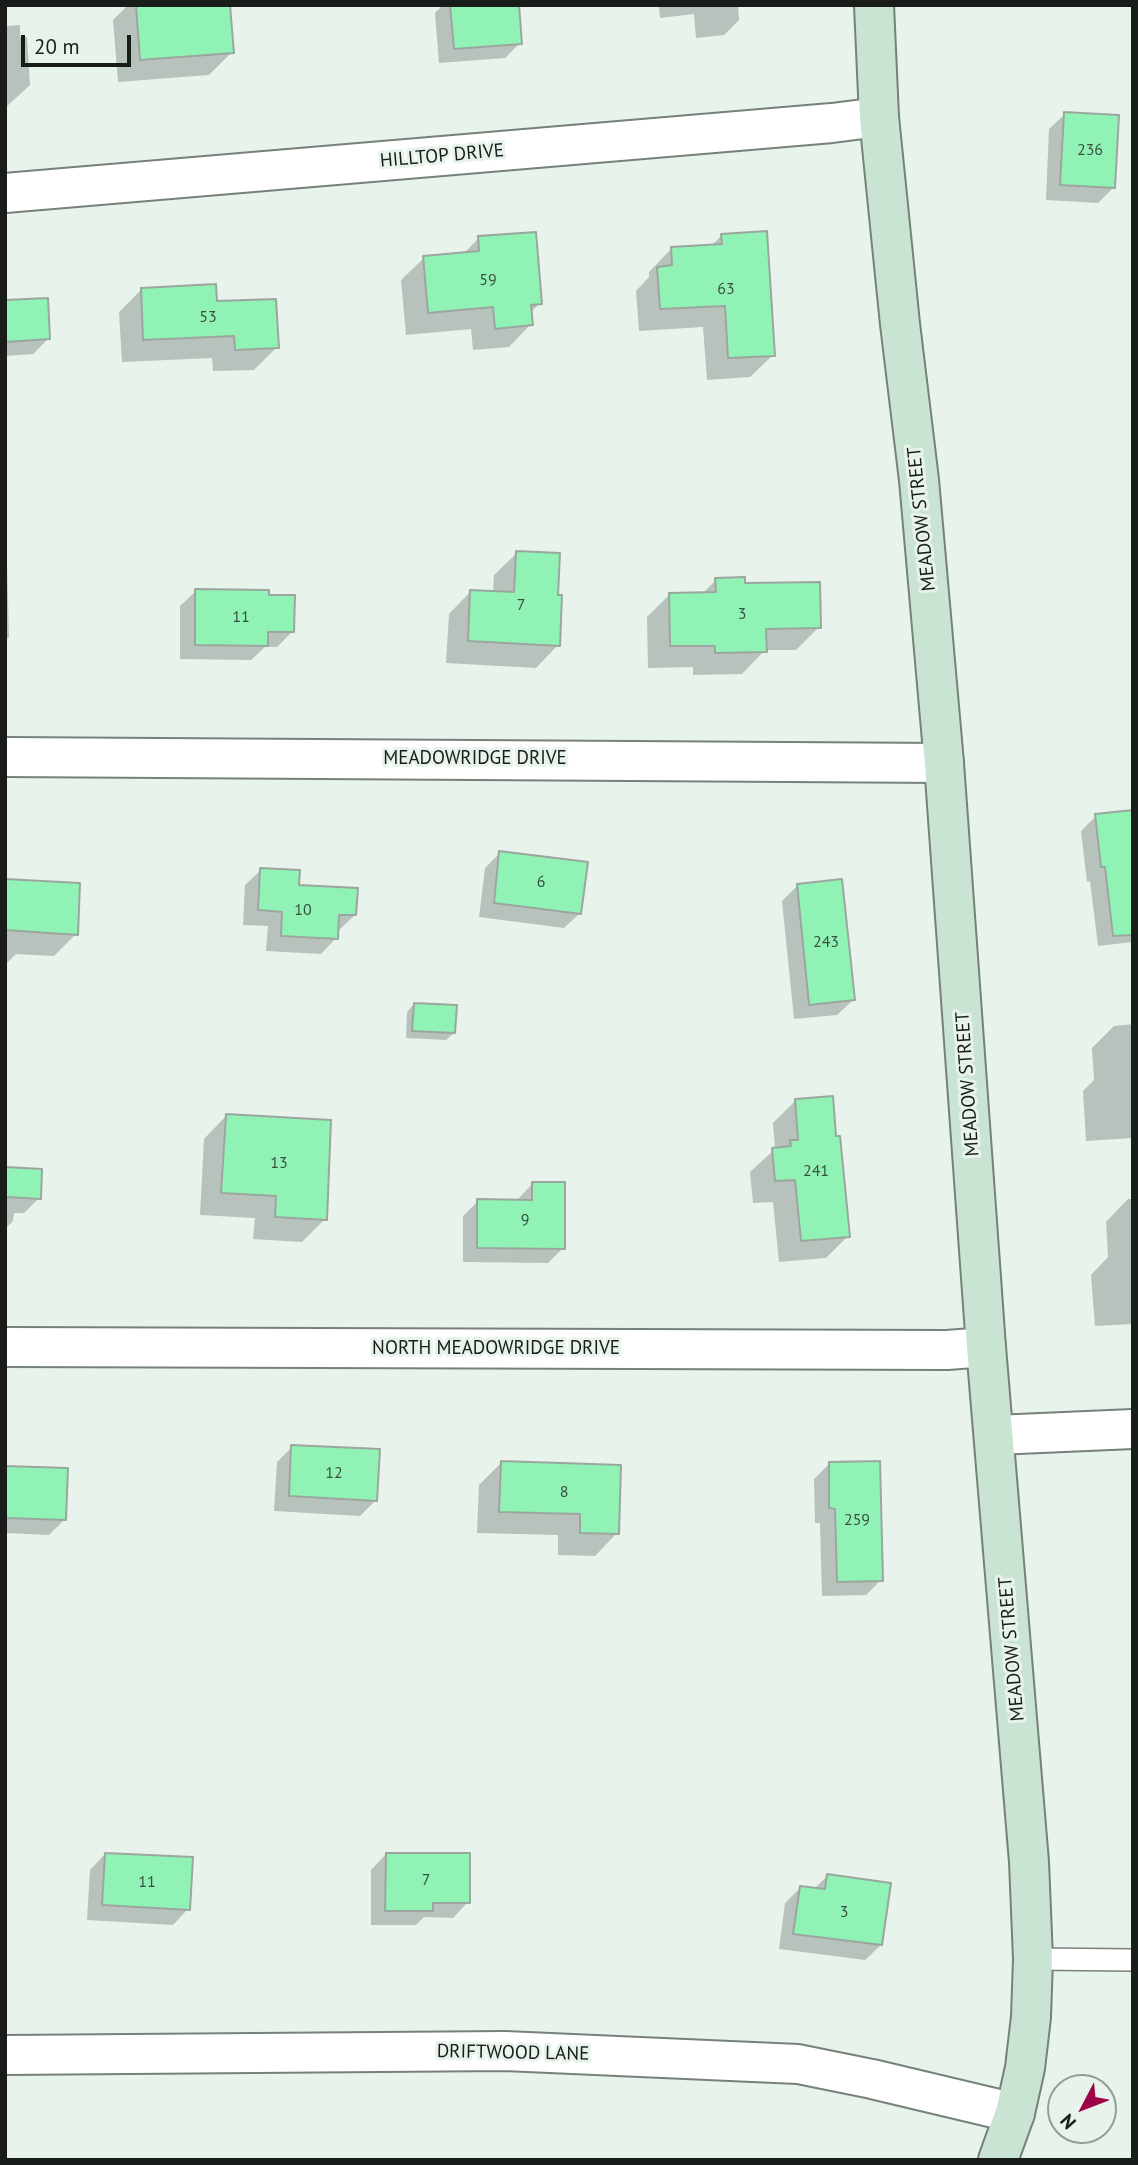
<!DOCTYPE html>
<html>
<head>
<meta charset="utf-8">
<style>
  body { margin:0 }
  #map { position:relative; width:1138px; height:2165px; overflow:hidden; background:#e7f3eb; font-family:"PT Sans",sans-serif }
  canvas { display:block }
  .frame { position:absolute; inset:0; border:7px solid #191d1a; pointer-events:none }
  .north { position:absolute; left:1047px; top:2074px; width:70px; height:70px; box-sizing:border-box; background:#e7f3eb; border:2px solid #959d97; border-radius:50%; rotate:228deg; font-size:19px; font-weight:700; line-height:28px; text-align:center; color:#191d1a }
  .north::after { content:''; display:block; margin:auto; width:24px; height:32px; background:#9f0247; clip-path:polygon(50% 0,100% 100%,50% 72%,0 100%) }
  .scale { position:absolute; left:21px; top:35px; width:110px; height:32px; box-sizing:border-box; border:4px solid #191d1a; border-top:0; padding-left:9px; font-size:21px; line-height:24px; white-space:nowrap; color:#191d1a; -webkit-text-stroke:5px #e7f3eb; paint-order:stroke }
</style>
</head>
<body>
<div id="map">
<canvas width="1138" height="2165"></canvas>
<div class="frame"></div>
<div class="north">N</div>
<div class="scale">20 m</div>
</div>
<script>
const ctx = document.querySelector('canvas').getContext('2d');
ctx.lineJoin = 'round';
function fill(path, color) { ctx.fillStyle = color; ctx.fill(path, 'evenodd'); }
const toPath = rows => new Path2D(rows.map(r => 'M' + r).join(''));
function stroke(path, color, width, dash) { ctx.strokeStyle = color; ctx.lineWidth = width; ctx.lineCap = dash ? 'butt' : 'round'; ctx.setLineDash(dash || []); ctx.stroke(path); }
function drawText(font, color, halo, rows, align = 'center') {
  ctx.font = font + ' "PT Sans",sans-serif'; ctx.lineWidth = 6; ctx.setLineDash([]); ctx.textBaseline = 'middle'; ctx.strokeStyle = halo; ctx.fillStyle = color; for (const [text, x, y, turn = 0] of rows) {
    ctx.save(); ctx.translate(x, y); ctx.rotate((+turn || 0) * Math.PI / 180); ctx.textAlign = isNaN(turn) ? turn : align; if (halo) ctx.strokeText(text, 0, 0); ctx.fillText(text, 0, 0); ctx.restore();
  }
}
const shadow = toPath([
  [128,5,228,5,232,52,209,75,118,82,113,20],
  [443,5,517,5,520,43,505,58,439,63,435,13],
  [659,5,738,5,739,20,724,35,696,38,694,14,660,18],
  [20,25,20,37,27,37,30,85,5,108,5,26],
  [1065,114,1113,188,1098,203,1046,200,1049,129],
  [722,235,773,355,750,377,707,380,703,327,639,331,636,291,649,277,649,272,671,249,710,247],
  [479,238,540,303,530,313,531,324,509,347,473,350,471,329,406,335,401,280,424,258,463,254],
  [142,289,215,303,277,347,254,370,213,371,212,358,122,362,119,312],
  [5,302,48,339,33,354,5,356],
  [517,553,556,596,558,645,536,668,446,663,449,614,471,591,493,592,494,575],
  [5,563,7,563,9,637,5,641],
  [716,580,743,585,819,627,796,650,765,650,742,674,693,675,693,667,648,668,647,617,670,594,702,594],
  [196,591,292,632,277,647,265,647,251,660,180,659,180,606],
  [1133,812,1133,942,1098,946,1090,881,1087,882,1081,831,1096,816],
  [500,853,580,913,564,928,479,917,485,868],
  [261,870,298,887,355,915,339,930,337,930,336,938,321,954,266,951,268,926,243,925,245,885],
  [5,881,76,934,54,956,16,954,5,965],
  [797,886,853,1000,837,1015,794,1019,782,901],
  [414,1004,454,1033,446,1040,406,1038,407,1012],
  [1133,1024,1133,1138,1086,1141,1083,1091,1094,1080,1092,1048,1114,1026],
  [795,1101,835,1138,848,1236,826,1258,779,1262,773,1202,753,1203,750,1172,775,1149,773,1123],
  [226,1116,325,1219,302,1242,253,1239,255,1218,200,1215,204,1139],
  [5,1168,39,1198,24,1213,14,1213,13,1221,5,1229],
  [533,1183,563,1248,548,1263,463,1262,463,1216,478,1201,518,1202,518,1199],
  [1128,1199,1133,1199,1133,1324,1095,1326,1091,1275,1108,1257,1106,1222],
  [292,1447,376,1500,360,1516,274,1511,277,1462],
  [501,1463,617,1533,595,1556,558,1555,558,1535,477,1533,479,1485],
  [829,1464,881,1580,866,1595,822,1596,820,1523,815,1523,814,1479],
  [5,1468,65,1519,49,1535,5,1533],
  [105,1854,188,1909,173,1925,87,1920,90,1870],
  [386,1854,468,1902,453,1918,424,1917,416,1925,371,1925,371,1870],
  [827,1876,881,1945,865,1960,779,1949,785,1903,800,1888,814,1889]
]);
const building = toPath([
  [136,5,230,5,234,53,140,60,136,5],
  [450,5,519,5,522,44,454,49,450,5],
  [1064,112,1119,115,1115,188,1060,185,1064,112],
  [767,231,775,356,728,358,725,306,660,309,657,267,672,265,671,247,722,244,721,234,767,231],
  [536,232,542,304,531,305,533,325,495,329,493,307,428,313,423,256,479,251,478,236,536,232],
  [216,284,217,301,276,299,279,348,235,350,234,336,143,340,141,288,216,284],
  [48,298,50,339,5,342,5,300,48,298],
  [516,551,560,553,558,595,562,595,560,646,468,641,470,590,514,592,516,551],
  [745,577,745,583,820,582,821,628,766,629,767,652,715,653,715,646,670,646,669,593,716,592,715,578,745,577],
  [195,589,269,590,269,595,295,595,294,632,268,632,268,646,195,645,195,589],
  [1133,810,1133,935,1113,936,1105,867,1101,867,1095,814,1133,810],
  [499,851,588,862,581,914,494,903,499,851],
  [260,868,300,870,299,885,358,888,356,915,339,915,338,939,281,936,282,912,258,910,260,868],
  [5,879,80,883,78,935,5,930,5,879],
  [842,879,855,1000,809,1005,797,884,842,879],
  [414,1003,457,1005,455,1033,412,1031,414,1003],
  [833,1096,836,1136,840,1136,850,1237,801,1241,795,1180,775,1181,772,1148,791,1146,790,1140,798,1140,795,1099,833,1096],
  [226,1114,331,1120,327,1220,275,1217,276,1196,221,1193,226,1114],
  [5,1167,42,1169,41,1199,5,1197,5,1167],
  [532,1182,565,1182,565,1249,477,1248,477,1199,532,1200,532,1182],
  [291,1445,380,1449,377,1501,289,1496,291,1445],
  [501,1461,621,1465,619,1534,580,1533,580,1514,499,1512,501,1461],
  [880,1461,883,1581,837,1582,835,1509,829,1508,829,1462,880,1461],
  [5,1466,68,1468,66,1520,5,1518,5,1466],
  [105,1853,193,1857,190,1910,102,1905,105,1853],
  [386,1853,470,1853,470,1903,433,1903,433,1911,385,1911,386,1853],
  [827,1874,891,1883,882,1945,793,1934,800,1886,825,1889,827,1874]
]);
const lane = toPath([
  [1033,1959,1133,1960]
]);
const street = toPath([
  [5,193,832,123,879,117],
  [5,757,944,763],
  [5,1347,947,1350,986,1347],
  [995,1435,1133,1429],
  [5,2055,505,2051,798,2064,872,2079,1015,2113]
]);
const secondary = toPath([
  [874,5,879,117,900,324,919,480,944,763,986,1347,1029,1862,1033,1959,1031,2017,1025,2068,1015,2113,998,2160]
]);
const numberNames = [
  ["236",1090,150],
  ["59",488,280],
  ["63",726,289],
  ["53",208,317],
  ["7",521,605],
  ["3",742,614],
  ["11",241,617],
  ["6",541,882],
  ["10",303,910],
  ["243",826,942],
  ["13",279,1163],
  ["241",816,1171],
  ["9",525,1220],
  ["12",334,1473],
  ["8",564,1492],
  ["259",857,1520],
  ["7",426,1880],
  ["11",147,1882],
  ["3",844,1912]
];
const streetNames = [
  ["HILLTOP DRIVE",442,156,-5],
  ["MEADOW STREET",922,519,-96],
  ["MEADOWRIDGE DRIVE",475,759],
  ["MEADOW STREET",968,1084,-94],
  ["NORTH MEADOWRIDGE DRIVE",496,1349],
  ["MEADOW STREET",1012,1649,-95],
  ["DRIFTWOOD LANE",513,2053,1]
];
fill(shadow, '#0003');
fill(building, '#90f2b5');
stroke(building, '#9ba69e', 2);
stroke(lane, '#76817a', 24);
stroke(street, '#76817a', 42);
stroke(secondary, '#76817a', 42);
stroke(lane, '#fff', 21);
stroke(street, '#fff', 38);
stroke(secondary, '#cae4d4', 38);
drawText('16px', '#375241', null, numberNames);
drawText('19px', '#191d1a', '#e7f3eb', streetNames);
</script>
</body>
</html>
